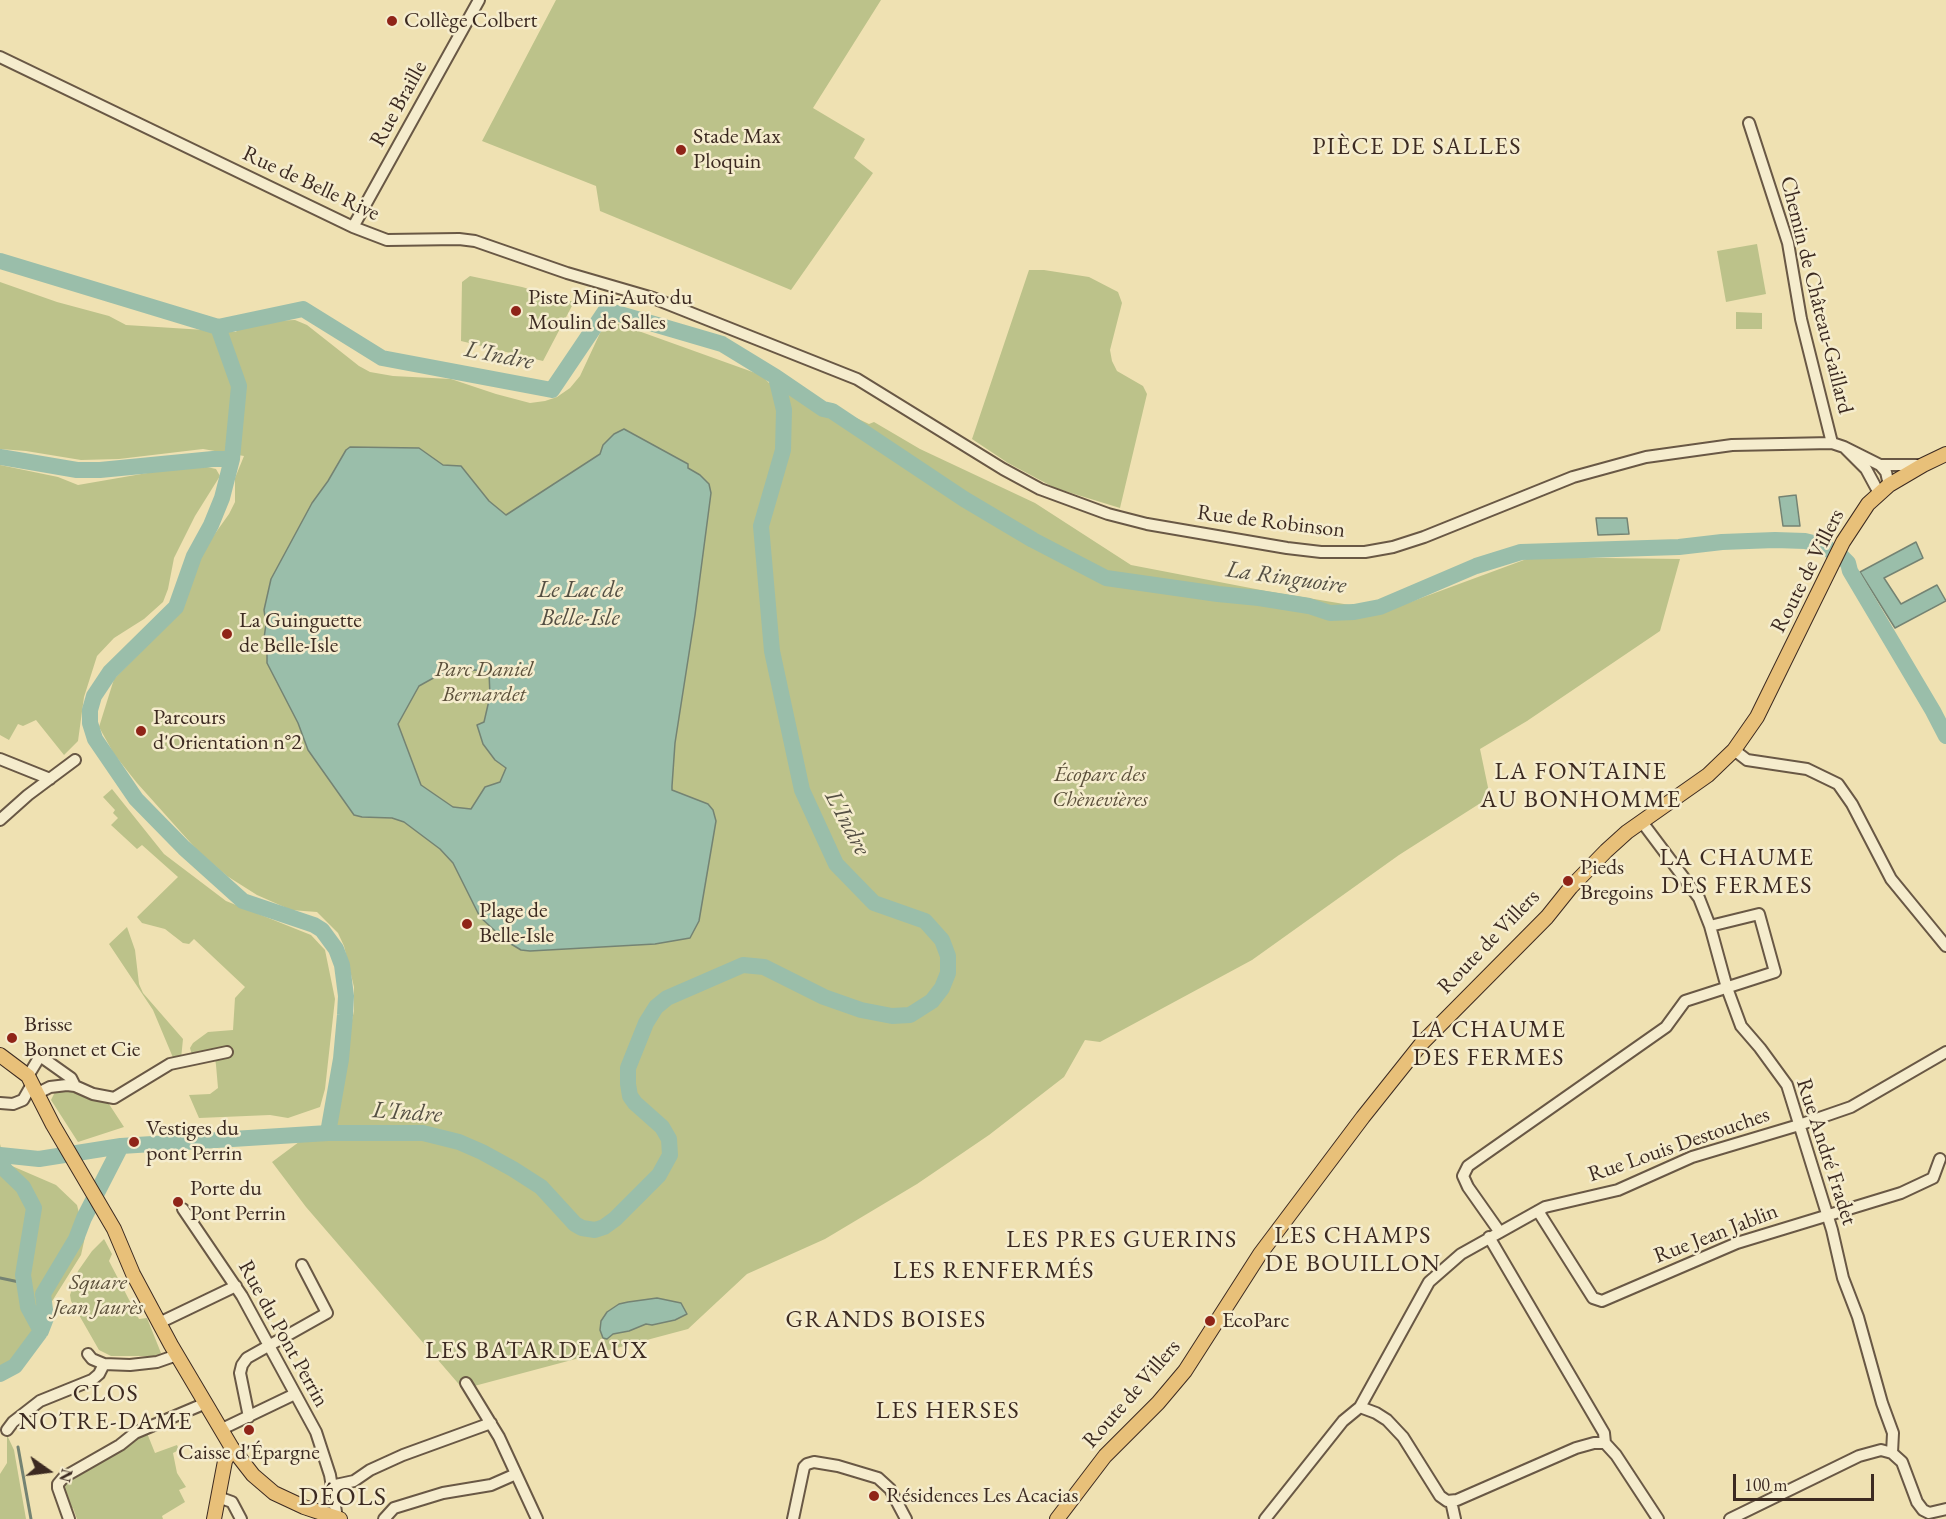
<!DOCTYPE html>
<html>
<head>
<meta charset="utf-8">
<style>
  body { margin:0 }
  #map { position:relative; width:1946px; height:1519px; overflow:hidden; background:#efe1b2; font-family:"EB Garamond",serif }
  canvas { display:block }
  .north { position:absolute; left:18px; top:1441px; width:60px; height:60px; -webkit-text-stroke:4px #f5eccd; paint-order:stroke; rotate:104deg; font-size:16px; font-weight:700; line-height:24px; text-align:center; color:#3c2a21 }
  .north::after { content:''; display:block; margin:auto; width:21px; height:27px; background:#3c2a21; clip-path:polygon(50% 0,100% 100%,50% 72%,0 100%) }
  .scale { position:absolute; left:1733px; top:1474px; width:141px; height:27px; box-sizing:border-box; border:3px solid #3c2a21; border-top:0; padding-left:8px; font-size:18px; line-height:21px; white-space:nowrap; color:#3c2a21; -webkit-text-stroke:4px #f5eccd; paint-order:stroke }
</style>
</head>
<body>
<div id="map">
<canvas width="1946" height="1519"></canvas>
<div class="north">N</div>
<div class="scale">100 m</div>
</div>
<script>
const ctx = document.querySelector('canvas').getContext('2d');
ctx.lineJoin = 'round';
function fill(path, color) { ctx.fillStyle = color; ctx.fill(path, 'evenodd'); }
const toPath = rows => new Path2D(rows.map(r => 'M' + r).join(''));
function stroke(path, color, width, dash) { ctx.strokeStyle = color; ctx.lineWidth = width; ctx.lineCap = dash ? 'butt' : 'round'; ctx.setLineDash(dash || []); ctx.stroke(path); }
function drawText(font, color, halo, rows, align = 'center') {
  ctx.font = font + ' "EB Garamond",serif'; ctx.lineWidth = 5; ctx.setLineDash([]); ctx.textBaseline = 'middle'; ctx.strokeStyle = halo; ctx.fillStyle = color; for (const [text, x, y, turn = 0] of rows) {
    ctx.save(); ctx.translate(x, y); ctx.rotate((+turn || 0) * Math.PI / 180); ctx.textAlign = isNaN(turn) ? turn : align; if (halo) ctx.strokeText(text, 0, 0); ctx.fillText(text, 0, 0); ctx.restore();
  }
}
const green = toPath([
  [556,0,881,0,813,108,865,139,854,158,873,173,791,290,600,211,596,186,482,141],
  [1757,244,1766,294,1726,302,1717,251],
  [1029,270,1044,270,1089,277,1118,292,1122,303,1110,350,1112,361,1117,371,1143,386,1147,394,1120,508,1055,488,1008,463,972,439],
  [470,276,522,287,574,302,543,361,461,341,462,282],
  [0,282,57,302,109,316,126,325,236,332,239,327,249,322,295,320,307,325,359,366,370,372,393,376,451,379,496,394,530,403,545,401,557,397,570,388,580,376,601,331,607,325,619,324,761,375,769,383,783,383,869,424,874,422,920,449,1035,503,1131,565,1266,591,1386,611,1532,557,1680,559,1660,631,1527,721,1480,749,1490,797,1399,855,1252,960,1100,1042,1085,1040,1064,1077,989,1135,917,1184,825,1239,747,1274,688,1329,463,1389,306,1207,272,1162,338,1113,336,1106,338,1081,354,1011,354,987,344,946,338,933,317,912,291,910,257,895,227,876,197,850,137,783,114,754,99,727,114,679,181,612,204,549,229,514,235,502,235,478,244,456,203,449,119,459,81,460,26,451,0,449],
  [1736,312,1762,313,1762,329,1736,329],
  [0,465,58,477,78,485,176,468,207,467,216,469,220,476,195,516,174,558,168,589,163,602,144,619,114,638,97,656,84,697,78,741,64,755,36,720,23,726,18,724,9,740,0,735],
  [112,789,164,854,226,901,311,935,325,950,335,999,325,1089,320,1107,288,1118,270,1115,199,1118,189,1095,210,1094,218,1088,216,1065,214,1052,192,1055,190,1048,193,1043,208,1032,233,1030,235,998,245,987,194,939,189,944,183,943,165,929,142,923,137,917,178,877,142,845,137,849,111,825,118,818,113,813,115,810,103,797],
  [127,927,135,950,139,984,143,993,183,1039,181,1059,174,1060,153,1010,109,944],
  [73,1090,107,1101,124,1127,78,1142,51,1100,55,1092],
  [0,1144,5,1163,56,1185,77,1205,85,1237,81,1255,4,1378,0,1379],
  [104,1239,112,1254,109,1261,139,1319,147,1318,161,1353,156,1356,111,1356,99,1350,71,1301,70,1295,78,1271,92,1251],
  [147,1433,155,1453,177,1445,179,1450,173,1453,177,1473,186,1487,179,1490,185,1502,162,1516,163,1519,77,1519,73,1508,69,1509,65,1497,64,1483,133,1439],
  [7,1435,14,1450,26,1519,0,1519,0,1474,7,1463]
]);
const water = toPath([
  [624,429,688,464,688,468,700,475,709,484,711,493,695,615,675,743,672,786,672,790,708,804,713,810,716,821,699,921,690,938,655,944,530,951,521,950,506,941,480,917,453,863,440,849,404,822,392,818,362,817,354,815,308,750,298,723,267,663,267,645,264,638,266,624,264,610,271,579,312,503,328,481,346,450,350,447,419,448,443,465,461,466,489,501,506,515,600,454,603,445,614,434,624,429],
  [475,670,489,672,490,696,484,722,477,725,483,744,495,760,506,768,500,782,485,787,471,809,453,807,421,785,398,724,419,686,437,676,475,670],
  [1796,495,1800,526,1783,526,1779,497,1796,495],
  [1596,518,1627,518,1629,534,1598,535,1596,518],
  [1916,542,1923,558,1884,578,1901,604,1937,585,1946,601,1895,628,1860,572,1916,542],
  [657,1298,681,1303,687,1314,675,1320,652,1325,646,1324,629,1331,613,1334,607,1339,603,1338,600,1330,601,1321,607,1312,619,1304,628,1302,657,1298]
]);
const stream = toPath([
  [0,1278,24,1283],
  [18,1447,31,1519]
]);
const river = toPath([
  [0,261,218,327,303,309,382,358,552,390,606,310,722,344,776,377,784,410,783,450,761,526,772,651,802,790,836,864,874,903,925,921,942,940,948,956,948,973,942,988,932,1001,910,1015,892,1016,861,1010,824,997,764,967,743,965,667,998,656,1007,646,1023,628,1068,628,1084,630,1096,635,1103,662,1127,669,1139,670,1155,659,1175,615,1219,604,1227,595,1230,582,1228,575,1224,541,1187,513,1169,482,1152,459,1142,423,1133,328,1133,121,1146,39,1159,0,1155],
  [218,327,239,386,232,459],
  [776,377,823,409,832,411,964,499,1033,540,1106,578,1218,594,1259,598,1309,606,1330,613,1354,612,1380,607,1476,566,1521,552,1679,547,1722,542,1775,540,1805,541,1825,546,1832,552],
  [0,457,77,470,100,470,213,459,232,459,222,498,211,525,194,556,176,607,110,672,94,696,90,710,90,723,95,739,136,799,184,848,243,901,314,925,322,930,336,949,342,965,346,996,345,1015,341,1059,328,1133],
  [1841,556,1848,563,1850,571,1933,711,1946,736],
  [0,1165,23,1187,34,1208,23,1275,28,1307,41,1331],
  [0,1374,15,1366,41,1331,46,1318,43,1294,76,1239,84,1218,121,1146]
]);
const minor = toPath([
  [0,57,353,227,387,240,459,239,475,241,567,273,653,298,857,379,1003,469,1040,489,1108,514,1147,524,1287,548,1321,552,1365,552,1393,547,1424,537,1573,477,1646,457,1732,445,1832,443,1844,447],
  [1749,123,1788,243,1801,319,1832,443],
  [353,227,479,0],
  [1880,465,1923,465],
  [1879,493,1866,469,1844,447,1880,465,1886,472,1889,485],
  [1734,750,1747,760,1807,769,1838,784,1852,804,1891,879,1946,946],
  [0,759,50,779],
  [0,820,28,795,75,760],
  [1642,822,1699,898,1710,926,1727,988,1741,1026,1760,1048,1787,1085,1832,1230,1843,1278,1858,1317,1882,1403,1893,1433,1892,1453],
  [28,1076,40,1056,71,1078,75,1086],
  [36,1094,50,1087,67,1085,75,1086,93,1094,114,1098,170,1064,227,1052],
  [0,1103,13,1104,23,1100,31,1086],
  [183,1209,242,1296,316,1432,330,1475,336,1512,335,1517],
  [1538,1211,1593,1298,1602,1301,1737,1243,1901,1193,1933,1178,1940,1159],
  [1499,1231,1468,1187,1463,1176,1468,1166,1666,1027,1685,1001,1775,972,1759,914,1710,926],
  [1489,1237,1604,1433,1605,1443],
  [159,1323,236,1286],
  [88,1354,92,1359,104,1364,130,1365,157,1362,177,1355],
  [466,1383,499,1437,537,1519],
  [1360,1407,1376,1413,1387,1420,1403,1437,1440,1496,1447,1501,1457,1500,1576,1448,1594,1443,1605,1443,1616,1455,1658,1519],
  [249,1417,240,1373,242,1365,247,1358,327,1313,302,1265],
  [222,1429,295,1394],
  [7,1430,13,1422,40,1401,92,1380,99,1374,104,1364],
  [331,1486,354,1481,370,1470,403,1455,491,1423],
  [218,1497,232,1502,241,1519],
  [1451,1501,1455,1519],
  [69,1519,58,1488,58,1484,64,1477,120,1445,135,1433,206,1403],
  [384,1519,394,1508,443,1493,491,1485,516,1474],
  [793,1519,804,1467,807,1464,814,1462,838,1466,878,1478,890,1489,906,1519],
  [1265,1519,1343,1421,1360,1407,1429,1282,1461,1254,1545,1207,1618,1190,1692,1157,1799,1125,1851,1107,1946,1052],
  [1730,1519,1859,1456,1881,1450,1892,1453,1902,1462,1917,1502,1923,1510,1929,1513,1946,1509]
]);
const major = toPath([
  [0,1055,28,1076,53,1125,114,1229,133,1274,171,1345,232,1448,253,1475,274,1493,304,1507,340,1519],
  [214,1519,225,1461,232,1448],
  [1057,1519,1105,1456,1158,1403,1185,1371,1260,1254,1363,1117,1422,1043,1547,917,1571,887,1606,851,1627,832,1708,775,1734,750,1757,717,1843,542,1868,504,1889,485,1923,465,1946,454]
]);
const markers = [
  [392,21,6,"#8f2418"],
  [681,150,6,"#8f2418"],
  [516,311,6,"#8f2418"],
  [227,634,6,"#8f2418"],
  [141,731,6,"#8f2418"],
  [1568,881,6,"#8f2418"],
  [467,924,6,"#8f2418"],
  [12,1038,6,"#8f2418"],
  [134,1142,6,"#8f2418"],
  [178,1202,6,"#8f2418"],
  [1210,1321,6,"#8f2418"],
  [249,1430,6,"#8f2418"],
  [874,1496,6,"#8f2418"]
];
const poiNames = [
  ["Collège Colbert",404,21],
  ["Stade Max",693,137],
  ["Ploquin",693,162],
  ["Piste Mini-Auto du",528,298],
  ["Moulin de Salles",528,323],
  ["La Guinguette",239,621],
  ["de Belle-Isle",239,646],
  ["Parcours",153,718],
  ["d'Orientation n°2",153,743],
  ["Pieds",1580,868],
  ["Bregoins",1580,893],
  ["Plage de",479,911],
  ["Belle-Isle",479,936],
  ["Brisse",24,1025],
  ["Bonnet et Cie",24,1050],
  ["Vestiges du",146,1129],
  ["pont Perrin",146,1154],
  ["Porte du",190,1189],
  ["Pont Perrin",190,1214],
  ["EcoParc",1222,1321],
  ["Caisse d'Épargne",249,1453,"center"],
  ["Résidences Les Acacias",886,1496]
];
const streetNames = [
  ["Rue Braille",399,104,-61],
  ["Rue de Belle Rive",311,184,25],
  ["Chemin de Château-Gaillard",1816,295,76],
  ["Rue de Robinson",1271,522,7],
  ["Route de Villers",1808,571,-63],
  ["Route de Villers",1489,942,-46],
  ["Rue Louis Destouches",1679,1145,-19],
  ["Rue André Fradet",1826,1152,72],
  ["Rue Jean Jablin",1716,1234,-21],
  ["Rue du Pont Perrin",283,1334,61],
  ["Route de Villers",1132,1394,-49]
];
const parkNames = [
  ["Parc Daniel",484,670],
  ["Bernardet",484,695],
  ["Écoparc des",1100,775],
  ["Chènevières",1100,800],
  ["Square",98,1283],
  ["Jean Jaurès",98,1308]
];
const neighbourhoodNames = [
  ["PIÈCE DE SALLES",1417,147],
  ["LA FONTAINE",1581,772],
  ["AU BONHOMME",1581,800],
  ["LA CHAUME",1737,858],
  ["DES FERMES",1737,886],
  ["LA CHAUME",1489,1030],
  ["DES FERMES",1489,1058],
  ["LES CHAMPS",1353,1236],
  ["DE BOUILLON",1353,1264],
  ["LES PRES GUERINS",1122,1240],
  ["LES RENFERMÉS",994,1271],
  ["GRANDS BOISES",886,1320],
  ["LES BATARDEAUX",537,1351],
  ["CLOS",106,1394],
  ["NOTRE-DAME",106,1422],
  ["LES HERSES",948,1411]
];
const waterNames = [
  ["L'Indre",499,356,11],
  ["La Ringuoire",1286,578,8],
  ["Le Lac de",580,590],
  ["Belle-Isle",580,618],
  ["L'Indre",847,823,62],
  ["L'Indre",407,1113,4]
];
const quarterNames = [
  ["DÉOLS",343,1498]
];
fill(green, '#bcc28a');
fill(water, '#9abeaa');
stroke(water, '#748373', 1.5);
stroke(stream, '#748373', 3);
stroke(river, '#9abeaa', 16);
stroke(minor, '#695845', 14);
stroke(major, '#3c2a21', 16);
stroke(minor, '#f5eccd', 10);
stroke(major, '#e8c079', 14);
for (const [x, y, r, color] of markers) { const dot = new Path2D(); dot.arc(x, y, r, 0, 2 * Math.PI); ctx.fillStyle = color; ctx.fill(dot); stroke(dot, '#f5eccd', 2); }
drawText('22px', '#3c2a21', '#f5eccd', poiNames, 'left');
drawText('22px', '#3c2a21', '#f5eccd', streetNames);
drawText('italic 22px', '#5c503b', '#f5eccd', parkNames);
ctx.letterSpacing = '1.5px';
drawText('24px', '#3c2a21', '#f5eccd', neighbourhoodNames);
ctx.letterSpacing = '0px';
drawText('italic 24px', '#544f43', '#f5eccd', waterNames);
ctx.letterSpacing = '1.5px';
drawText('26px', '#3c2a21', '#f5eccd', quarterNames);
ctx.letterSpacing = '0px';
</script>
</body>
</html>
